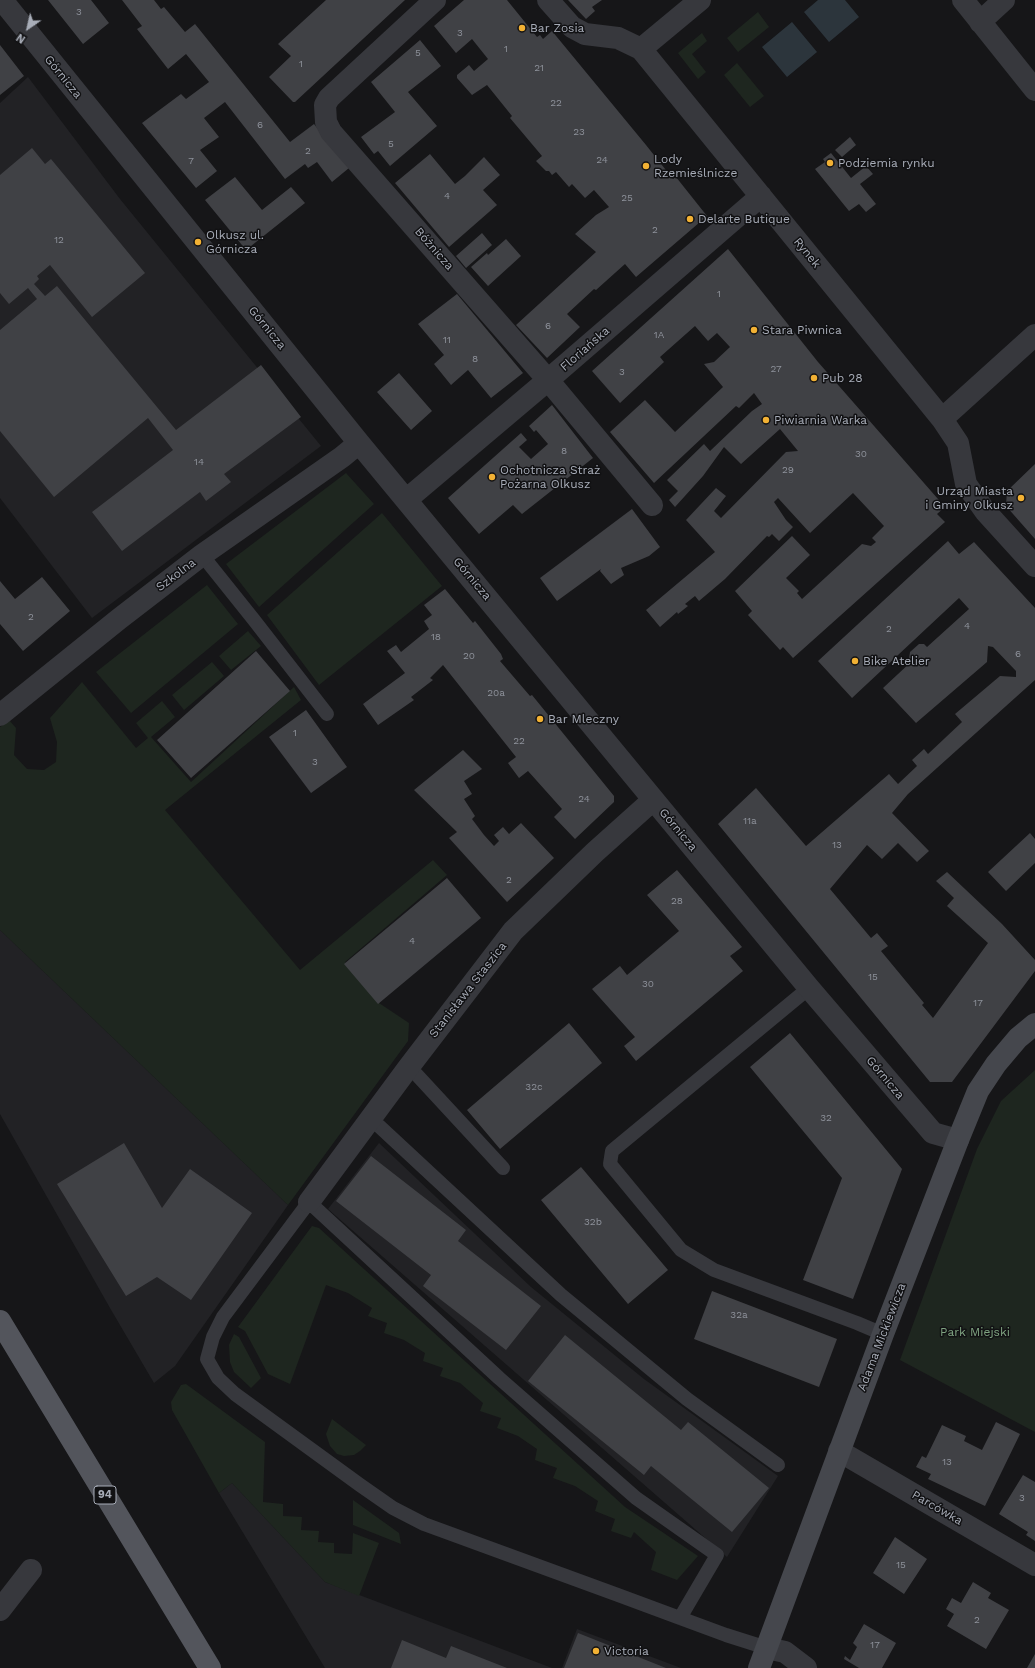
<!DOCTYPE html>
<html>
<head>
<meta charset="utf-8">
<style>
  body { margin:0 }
  #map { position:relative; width:1035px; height:1668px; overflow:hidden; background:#161618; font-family:"Work Sans",sans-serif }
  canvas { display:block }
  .north { position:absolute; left:8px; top:8px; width:40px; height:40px; -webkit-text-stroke:3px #111113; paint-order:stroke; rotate:214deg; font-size:11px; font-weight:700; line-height:16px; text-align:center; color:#a8adb8 }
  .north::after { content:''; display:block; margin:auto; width:14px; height:18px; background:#a8adb8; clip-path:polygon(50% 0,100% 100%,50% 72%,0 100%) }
</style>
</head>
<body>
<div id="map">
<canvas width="1035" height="1668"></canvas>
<div class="north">N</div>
</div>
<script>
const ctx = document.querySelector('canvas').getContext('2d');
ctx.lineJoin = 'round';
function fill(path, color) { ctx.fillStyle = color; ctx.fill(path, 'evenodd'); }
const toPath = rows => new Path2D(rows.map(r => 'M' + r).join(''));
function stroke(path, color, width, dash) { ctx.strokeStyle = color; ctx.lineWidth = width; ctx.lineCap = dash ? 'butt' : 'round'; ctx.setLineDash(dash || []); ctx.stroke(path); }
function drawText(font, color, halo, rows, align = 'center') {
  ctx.font = font + ' "Work Sans",sans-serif'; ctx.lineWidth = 3; ctx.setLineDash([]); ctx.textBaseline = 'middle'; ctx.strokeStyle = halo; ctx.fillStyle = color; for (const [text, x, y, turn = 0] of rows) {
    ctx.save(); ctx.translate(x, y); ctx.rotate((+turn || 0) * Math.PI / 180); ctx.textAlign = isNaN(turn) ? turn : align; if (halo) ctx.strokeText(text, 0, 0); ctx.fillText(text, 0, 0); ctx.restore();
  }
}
const built = toPath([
  [28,77,120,199,321,446,92,618,0,498,0,103],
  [0,930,288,1205,175,1366,154,1383,110,1308,0,1114],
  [379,1143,531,1287,644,1379,778,1476,727,1557,328,1209],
  [232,1483,325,1582,552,1668,325,1668,219,1493],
  [577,1629,681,1668,562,1668]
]);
const green = toPath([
  [758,12,769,27,738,52,727,38],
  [702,33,707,41,692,54,706,72,698,79,678,53],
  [737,63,764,96,750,107,724,75],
  [346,473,374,504,259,607,226,564],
  [382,513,442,586,319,685,267,615],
  [207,585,238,624,131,713,96,672],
  [248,631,261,646,231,670,219,656],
  [212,662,224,676,184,710,172,695],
  [82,682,136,748,148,738,136,723,162,701,175,717,151,737,191,782,294,687,301,700,165,810,300,970,433,860,447,875,345,962,379,1003,409,1023,408,1041,288,1205,0,930,0,727,9,720,16,728,14,755,27,769,44,770,56,762,57,742,50,718],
  [1035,1070,1035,1432,900,1360,977,1149,1001,1101],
  [312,1226,319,1228,625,1507,698,1556,677,1580,651,1570,656,1552,634,1532,631,1538,611,1531,615,1519,595,1511,598,1501,575,1486,553,1478,557,1468,535,1460,537,1449,518,1436,497,1428,501,1418,480,1411,483,1403,460,1383,440,1376,443,1368,423,1361,425,1353,404,1340,384,1333,387,1323,368,1316,372,1308,348,1293,326,1285,290,1384,268,1374,245,1331,238,1327],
  [234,1334,239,1337,261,1378,251,1388,234,1372,230,1362,229,1345],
  [186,1384,265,1442,263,1502,283,1504,283,1516,302,1517,301,1530,319,1531,318,1542,334,1543,334,1553,352,1554,353,1533,379,1543,359,1596,325,1582,232,1483,219,1493,172,1410,171,1402,181,1385],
  [332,1419,366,1445,360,1451,354,1455,344,1456,337,1454,330,1446,326,1434],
  [353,1500,399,1533,401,1544,353,1525]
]);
const water = toPath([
  [818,0,845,0,859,17,829,42,804,12],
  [792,22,817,52,787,77,762,47]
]);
const building = toPath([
  [48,0,91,0,109,23,83,44],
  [122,0,154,0,161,9,164,7,185,32,195,24,290,142,314,124,349,168,332,182,317,162,308,168,305,164,285,179,225,102,204,118,219,137,200,150,217,171,196,188,142,123,181,94,186,99,209,82,186,54,168,69,137,29,142,26],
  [326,0,405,0,295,102,293,102,269,77,291,56,278,44],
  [464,0,507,0,537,37,540,35,543,39,552,31,646,145,673,179,676,177,707,216,636,277,625,264,596,290,594,289,567,314,580,327,547,358,516,325,596,252,575,234,596,215,609,207,594,190,585,198,572,184,569,187,556,172,552,175,549,171,546,171,536,161,542,156,510,118,512,116,487,85,472,95,457,78,457,75,469,65,474,71,488,59,472,39,456,53,434,26],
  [568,0,602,0,592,7,595,11,586,19],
  [420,40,441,66,408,92,437,126,390,166,378,151,374,154,361,137,395,112,371,82],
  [0,45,24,76,0,95],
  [850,137,856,145,842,157,835,150],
  [32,148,45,164,51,159,145,273,92,317,50,265,37,276,39,279,34,284,45,296,57,286,176,430,261,365,301,417,224,474,231,482,206,501,200,492,122,551,92,512,173,450,148,418,54,497,0,431,0,330,37,299,28,288,9,304,0,293,0,175],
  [831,153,851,178,866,166,873,174,860,184,876,204,866,212,859,204,849,211,815,169,825,162,823,159],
  [430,154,455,184,465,176,484,157,500,175,483,190,497,205,449,247,395,183],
  [235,177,262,210,291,187,305,203,246,250,205,200],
  [482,233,492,245,466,268,456,256],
  [506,239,521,256,488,286,471,267,487,253,488,255],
  [728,249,818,362,945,507,937,514,945,522,793,658,783,647,780,650,748,615,752,611,735,591,792,536,810,555,786,578,799,591,797,593,802,599,862,544,871,546,876,542,872,538,884,526,853,493,810,533,778,498,774,502,786,520,793,527,779,541,772,534,769,537,767,536,725,579,699,601,695,596,685,604,688,606,678,614,677,612,660,627,646,610,715,552,686,520,716,488,726,496,714,511,721,518,786,452,798,451,780,429,741,464,724,447,703,476,675,507,669,500,678,491,667,480,704,444,710,451,752,411,762,404,754,393,739,408,736,406,654,483,610,432,645,400,675,432,723,387,704,364,714,362,730,347,717,333,708,341,695,326,660,357,664,362,620,403,592,371],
  [457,294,523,373,491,398,468,370,451,385,434,364,444,355,418,324],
  [399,373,432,411,411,430,377,392],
  [552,405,593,458,522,514,513,505,479,534,448,498,521,433,527,440,519,447,531,459,548,444,536,430,534,432,529,426],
  [1035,464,1035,539,1006,506,1007,491],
  [632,509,660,547,649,556,621,568,624,575,611,584,600,571,601,569,557,601,540,578],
  [948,541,959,554,974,542,1035,608,1035,680,908,794,892,813,929,851,917,862,898,843,882,859,867,845,830,889,871,938,877,933,888,946,881,951,924,1003,922,1005,933,1018,988,943,947,906,954,898,936,881,947,872,1002,924,1035,960,1035,971,952,1082,930,1082,718,824,756,788,806,846,889,774,898,784,917,766,912,760,924,749,928,754,962,722,955,714,1000,676,1016,677,1016,671,993,647,988,646,987,662,916,723,883,688,912,661,909,659,910,652,919,644,924,644,927,647,969,609,959,598,852,698,818,661],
  [42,577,70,611,23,651,0,624,0,581,15,599],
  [445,589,473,623,475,621,501,654,503,659,500,661,530,696,532,695,614,796,614,802,575,839,554,817,562,809,528,771,519,778,508,763,516,757,443,665,430,678,433,680,411,697,414,700,378,725,363,704,405,673,387,651,396,645,401,652,429,629,424,621,432,615,424,605],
  [256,651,290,691,191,778,157,740],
  [306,710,347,767,311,793,269,737],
  [463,750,482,769,464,781,472,794,464,799,475,816,472,819,484,835,494,846,499,841,494,835,503,827,509,834,521,823,554,858,507,902,449,838,457,832,414,790],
  [1030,833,1035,839,1035,863,1006,891,988,872],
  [677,870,742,947,730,956,743,971,636,1061,624,1046,635,1037,592,989,620,966,627,975,679,931,647,895],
  [447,878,481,918,378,1004,344,964],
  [569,1023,602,1063,500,1149,467,1110],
  [790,1033,902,1169,853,1299,803,1280,842,1178,750,1067],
  [124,1143,162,1208,190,1169,252,1213,191,1300,157,1277,126,1296,57,1184],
  [371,1156,466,1230,458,1241,541,1306,506,1350,423,1286,431,1275,336,1201],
  [581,1167,668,1270,628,1304,541,1200],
  [712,1291,837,1339,819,1387,694,1339],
  [565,1335,681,1430,688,1422,769,1488,732,1532,651,1466,644,1475,528,1381],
  [996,1422,1020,1434,985,1506,928,1479,931,1474,916,1467,922,1456,926,1458,942,1425,966,1436,964,1441,982,1450],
  [1023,1475,1035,1482,1035,1541,1026,1535,1028,1532,999,1514],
  [895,1537,927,1559,904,1594,873,1573],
  [973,1582,991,1593,988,1598,1009,1610,986,1649,947,1626,954,1614,946,1609,952,1598,961,1603],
  [864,1624,896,1643,882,1668,859,1668,844,1659,845,1656,850,1660,857,1647,853,1643],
  [578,1633,666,1668,564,1668],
  [402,1640,446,1658,451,1646,507,1668,391,1668],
  [1035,1654,1035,1668,1027,1668]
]);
const lane = toPath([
  [202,555,254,620,327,714],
  [809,988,612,1151,610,1164,681,1250,714,1270,857,1323,883,1334],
  [408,1068,417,1075,503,1168],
  [370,1120,379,1126,561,1295,687,1399,778,1465],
  [680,1618,717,1555,636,1498,499,1378,309,1202,223,1317,213,1337,207,1359,218,1378,235,1394,360,1485,393,1508,424,1524,618,1595,680,1618,726,1635,767,1648]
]);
const street = toPath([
  [2,0,359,443,809,988,933,1133,958,1140],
  [435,0,329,98,325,105,326,122,331,132,548,380,652,505],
  [548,0,572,27,585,34,618,38,641,49,942,419,958,443,966,484,985,511,1035,566],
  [963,0,1035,90],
  [980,22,1004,0],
  [641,49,700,0],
  [942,419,1035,335],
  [406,500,548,380,761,196],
  [0,715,119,619,202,555,342,457,359,443],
  [309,1202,408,1068,513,931,595,852,653,800],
  [839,1451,1035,1565],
  [0,1610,31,1570],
  [767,1648,785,1652,806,1668]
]);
const secondary = toPath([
  [759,1668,883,1334,958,1140,978,1091,996,1064,1018,1038,1035,1024]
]);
const primary = toPath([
  [0,1321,210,1668]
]);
const markers = [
  [522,28,4,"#f2b134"],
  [830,163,4,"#f2b134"],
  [646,166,4,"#f2b134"],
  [690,219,4,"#f2b134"],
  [198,242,4,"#f2b134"],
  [754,330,4,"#f2b134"],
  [814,378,4,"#f2b134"],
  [766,420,4,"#f2b134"],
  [492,477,4,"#f2b134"],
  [1021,498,4,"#f2b134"],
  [855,661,4,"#f2b134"],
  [540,719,4,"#f2b134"],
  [596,1651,4,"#f2b134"]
];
const numberNames = [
  ["3",79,12],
  ["3",460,33],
  ["1",506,49],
  ["5",418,53],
  ["1",301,64],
  ["21",539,68],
  ["22",556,103],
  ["6",260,125],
  ["23",579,132],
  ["5",391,144],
  ["2",308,151],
  ["24",602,160],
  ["7",191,161],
  ["4",447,196],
  ["25",627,198],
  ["2",655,230],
  ["12",59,240],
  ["1",719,294],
  ["6",548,326],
  ["1A",659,335],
  ["11",447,340],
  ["8",475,359],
  ["27",776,369],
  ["3",622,372],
  ["8",564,451],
  ["30",861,454],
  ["14",199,462],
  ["29",788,470],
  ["2",31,617],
  ["4",967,626],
  ["2",889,629],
  ["18",436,637],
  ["6",1018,654],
  ["20",469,656],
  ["20a",496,693],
  ["1",295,733],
  ["22",519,741],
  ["3",315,762],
  ["24",584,799],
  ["11a",750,821],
  ["13",837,845],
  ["2",509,880],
  ["28",677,901],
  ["4",412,941],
  ["15",873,977],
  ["30",648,984],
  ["17",978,1003],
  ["32c",534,1087],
  ["32",826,1118],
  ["32b",593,1222],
  ["32a",739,1315],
  ["13",947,1462],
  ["3",1022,1498],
  ["15",901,1565],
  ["2",977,1620],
  ["17",875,1645]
];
const shields = [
  [105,1495,22]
];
const shieldNames = [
  ["94",105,1495]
];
const poiNames = [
  ["Bar Zosia",530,28],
  ["Lody",654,159],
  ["Rzemieślnicze",654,173],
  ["Podziemia rynku",838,163],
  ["Delarte Butique",698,219],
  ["Olkusz ul.",206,235],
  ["Górnicza",206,249],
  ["Stara Piwnica",762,330],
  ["Pub 28",822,378],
  ["Piwiarnia Warka",774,420],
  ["Ochotnicza Straż",500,470],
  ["Pożarna Olkusz",500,484],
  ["Urząd Miasta",1013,491,"right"],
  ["i Gminy Olkusz",1013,505,"right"],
  ["Bike Atelier",863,661],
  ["Bar Mleczny",548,719],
  ["Victoria",604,1651]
];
const streetNames = [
  ["Górnicza",63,77,51],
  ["Bóżnicza",434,249,49],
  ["Rynek",807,253,51],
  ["Górnicza",267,328,51],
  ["Floriańska",585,349,-41],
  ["Szkolna",176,575,-37],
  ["Górnicza",472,579,50],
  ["Górnicza",678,830,50],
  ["Stanisława Staszica",468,990,-52],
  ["Górnicza",885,1078,50],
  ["Adama Mickiewicza",882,1337,-69],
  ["Parcówka",937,1508,30]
];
const parkNames = [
  ["Park Miejski",975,1332]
];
fill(built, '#222225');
fill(green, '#1e261f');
fill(water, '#2c353c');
fill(building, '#404145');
stroke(lane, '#37383d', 14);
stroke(street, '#37383d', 22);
stroke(secondary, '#45474d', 22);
stroke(primary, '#53555c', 22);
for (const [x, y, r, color] of markers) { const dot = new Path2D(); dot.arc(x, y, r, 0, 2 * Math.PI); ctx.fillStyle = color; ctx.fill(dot); stroke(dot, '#111113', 1.5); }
drawText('10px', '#8e929b', null, numberNames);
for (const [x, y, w] of shields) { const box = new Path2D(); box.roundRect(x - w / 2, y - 9, w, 18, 3); ctx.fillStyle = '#111113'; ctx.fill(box); stroke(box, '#a8adb8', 1); }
drawText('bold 11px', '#a8adb8', null, shieldNames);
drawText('12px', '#a8adb8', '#111113', poiNames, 'left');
drawText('12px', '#a8adb8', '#111113', streetNames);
drawText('12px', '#7fa381', '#111113', parkNames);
</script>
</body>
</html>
